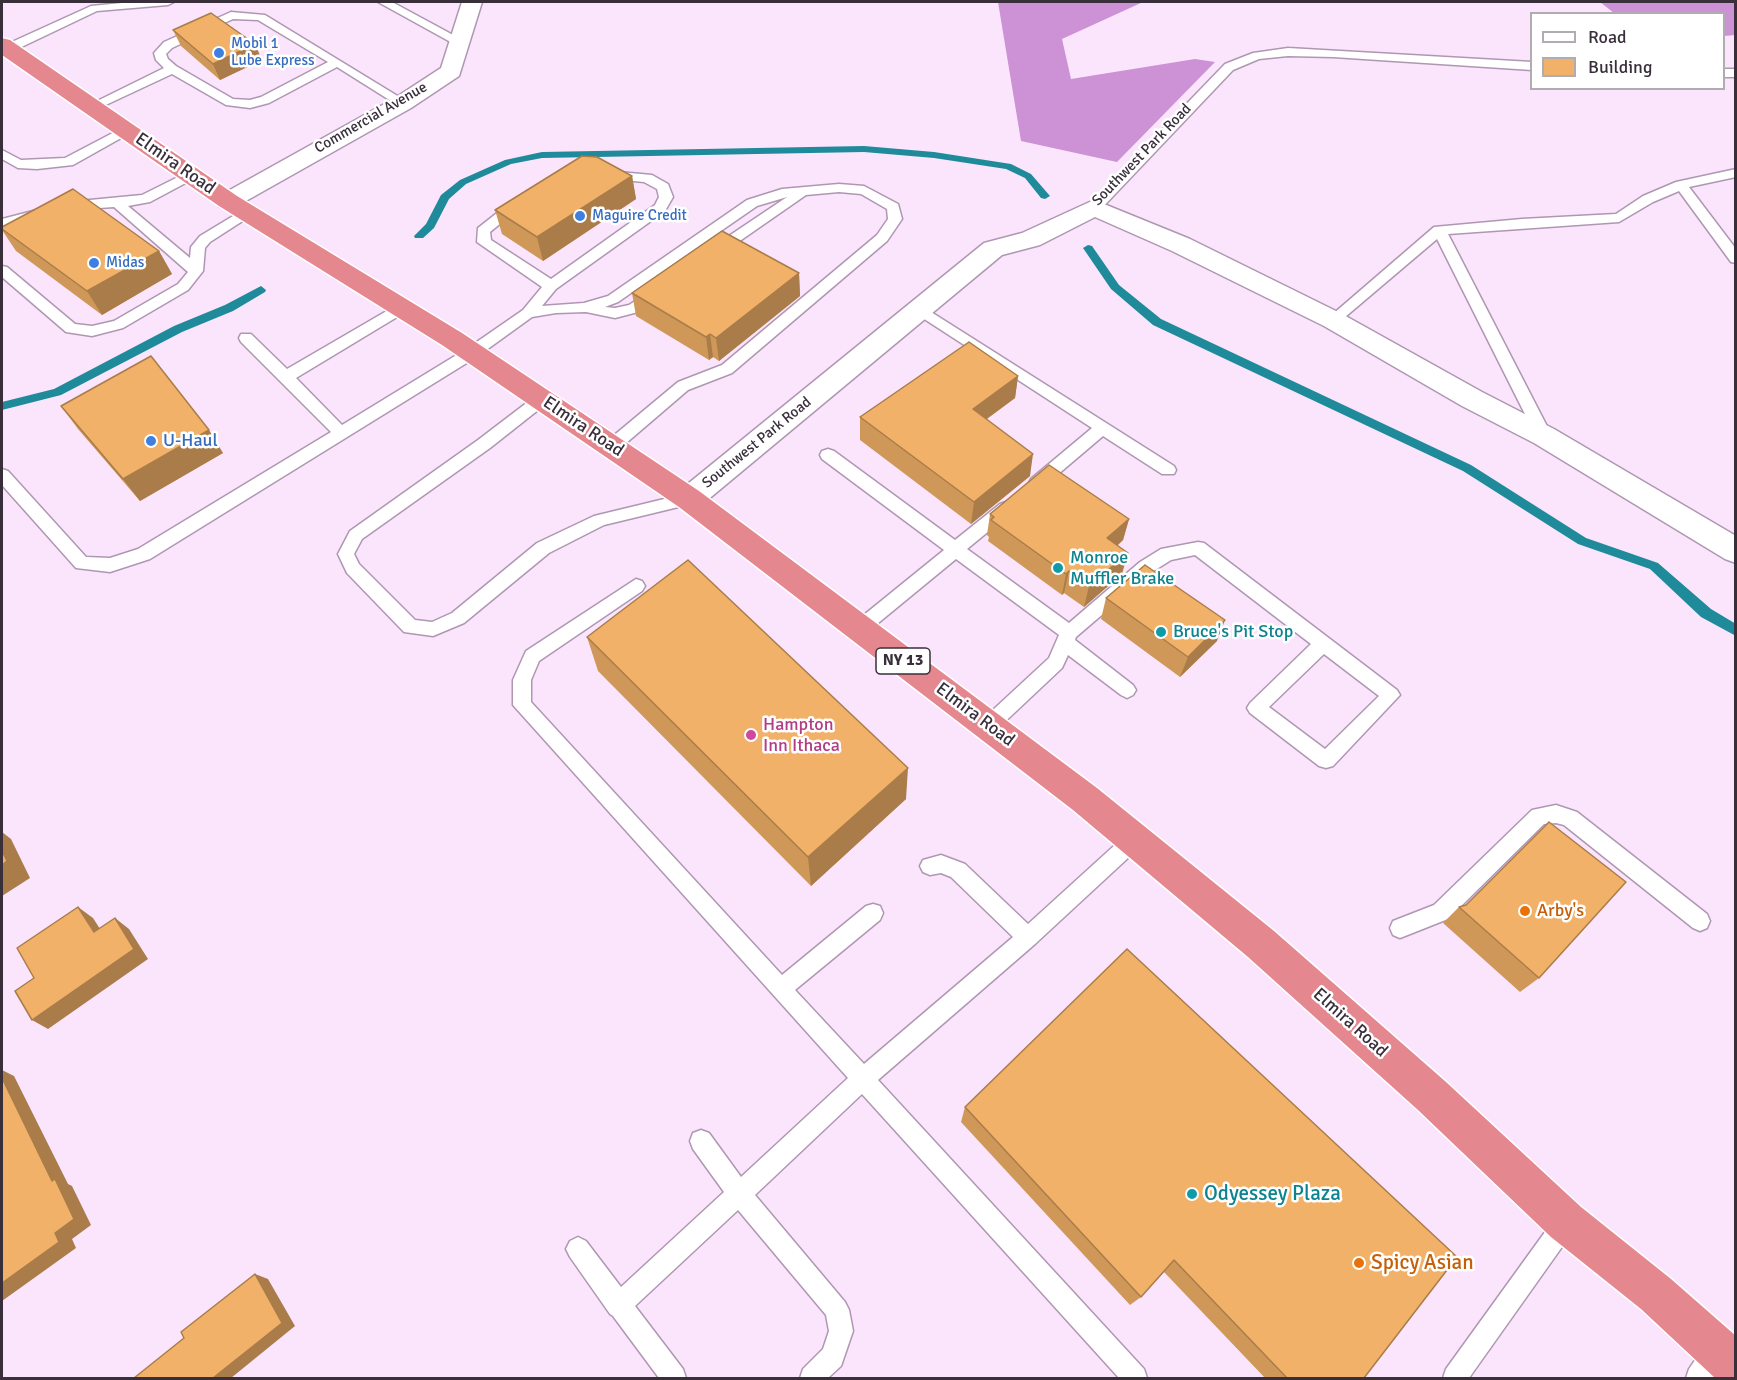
<!DOCTYPE html>
<html>
<head>
<meta charset="utf-8">
<style>
  body { margin:0 }
  #map { position:relative; width:1737px; height:1380px; overflow:hidden; background:#fae5fd; font-family:Signika,sans-serif }
  canvas { display:block }
  .frame { position:absolute; inset:0; border:3px solid #392f3b; pointer-events:none }
  .legend { position:absolute; left:1530px; top:12px; width:195px; height:78px; box-sizing:border-box; background:#fff; border:2px solid #b0acb1; margin:0; padding:8px 10px; list-style:none; font-size:18px; color:#392f3b }
  .legend li { display:flex; align-items:center; gap:12px; height:30px }
  .legend b { width:30px; border:2px solid #b0acb1 }
</style>
</head>
<body>
<div id="map">
<canvas width="1737" height="1380"></canvas>
<div class="frame"></div>
<ul class="legend">
<li><b style="height:8px;background:#fff"></b>Road</li>
<li><b style="height:16px;background:#f1b168"></b>Building</li>
</ul>
</div>
<script>
const ctx = document.querySelector('canvas').getContext('2d');
ctx.lineJoin = 'round';
function fill(path, color) { ctx.fillStyle = color; ctx.fill(path, 'evenodd'); }
const toPath = rows => new Path2D(rows.map(r => 'M' + r).join(''));
function stroke(path, color, width, dash) { ctx.strokeStyle = color; ctx.lineWidth = width; ctx.lineCap = dash ? 'butt' : 'round'; ctx.setLineDash(dash || []); ctx.stroke(path); }
function drawText(font, color, halo, rows, align = 'center') {
  ctx.font = font + ' Signika,sans-serif'; ctx.lineWidth = 5; ctx.setLineDash([]); ctx.textBaseline = 'middle'; ctx.strokeStyle = halo; ctx.fillStyle = color; for (const [text, x, y, turn = 0] of rows) {
    ctx.save(); ctx.translate(x, y); ctx.rotate((+turn || 0) * Math.PI / 180); ctx.textAlign = isNaN(turn) ? turn : align; if (halo) ctx.strokeText(text, 0, 0); ctx.fillText(text, 0, 0); ctx.restore();
  }
}
const forest = toPath([
  [998,2,1143,2,1062,39,1071,79,1195,59,1215,62,1117,162,1021,141],
  [1600,2,1735,2,1735,35,1724,36,1724,14,1614,13]
]);
const stream = toPath([
  [864,146,934,152,1011,164,1031,174,1050,196,1045,199,1041,198,1025,178,1006,169,934,158,864,152,542,158,511,164,466,184,449,199,434,228,423,238,415,238,414,236,426,224,441,195,460,180,505,160,542,152,864,146],
  [1088,245,1092,246,1119,285,1161,319,1471,465,1586,538,1658,563,1711,609,1736,624,1736,636,1701,617,1650,569,1578,544,1463,471,1153,325,1111,289,1083,248,1088,245],
  [261,286,266,290,265,292,233,311,182,332,61,395,2,410,2,402,54,389,174,326,225,305,261,286]
]);
const service = toPath([
  [132,2,174,2,168,5,97,11,11,52,7,53,2,50,3,46,91,6,132,2],
  [378,2,392,2,466,42,464,45,456,45,378,2],
  [231,12,265,15,409,103,403,107,399,106,337,67,269,103,250,108,226,105,172,74,95,110,87,110,85,107,164,68,156,60,154,53,164,42,231,12],
  [233,19,258,20,328,62,261,97,250,100,233,99,176,66,168,59,166,54,172,48,233,19],
  [1288,48,1532,62,1532,70,1333,57,1288,56,1259,59,1233,70,1099,211,1089,211,1087,208,1089,205,1225,64,1253,53,1288,48],
  [1724,69,1736,69,1736,77,1724,77,1724,69],
  [126,126,132,130,130,133,73,165,37,169,18,168,2,159,2,150,21,160,65,158,126,126],
  [1736,169,1736,177,1689,187,1736,249,1736,263,1731,262,1679,191,1653,202,1619,222,1448,234,1552,436,1550,440,1538,440,1536,436,1437,239,1338,323,1328,323,1326,320,1434,227,1522,219,1616,214,1643,196,1676,182,1736,169],
  [190,171,195,172,197,175,195,178,150,202,128,206,190,258,191,247,200,236,243,210,248,209,255,213,210,242,205,248,203,271,188,290,123,328,92,336,66,332,2,277,2,266,7,267,75,324,92,326,114,321,178,284,188,272,114,207,69,210,62,206,69,202,142,195,190,171],
  [608,171,652,175,668,184,673,197,665,211,556,289,542,306,584,303,608,296,747,200,782,189,839,184,864,186,898,204,902,219,887,241,732,373,688,390,618,450,612,452,606,450,604,446,606,442,678,382,722,365,877,235,888,219,887,209,861,194,839,192,806,195,721,254,711,254,709,251,711,248,787,197,757,206,618,302,605,307,615,308,629,305,649,292,659,292,661,295,659,298,638,312,615,318,586,312,556,313,532,317,478,356,150,559,110,572,76,568,2,485,2,469,8,471,86,557,110,558,138,549,331,432,241,342,239,338,241,334,251,334,287,369,397,305,407,305,409,308,407,311,296,378,342,425,468,348,523,310,542,287,477,242,478,228,511,202,516,201,523,205,490,232,491,240,551,279,655,205,659,197,657,189,644,182,603,178,601,175,603,172,608,171],
  [37,210,44,214,42,217,2,227,2,219,37,210],
  [920,305,1174,466,1176,470,1174,474,1162,474,1103,436,1043,487,1031,487,1029,483,1031,479,1092,428,915,313,913,310,920,305],
  [542,394,547,395,550,399,547,403,490,448,362,539,354,554,359,564,415,620,432,622,452,613,537,543,594,516,689,493,695,495,697,499,695,503,604,525,549,553,464,623,433,636,404,632,347,573,338,554,350,531,478,440,537,395,542,394],
  [828,449,834,451,955,540,1000,504,1006,502,1012,504,1014,508,1012,512,967,549,1069,623,1140,562,1161,549,1198,542,1204,543,1397,690,1400,695,1333,766,1326,768,1319,766,1250,713,1247,708,1250,703,1311,644,1195,555,1171,560,1152,572,1076,637,1075,640,1133,685,1136,690,1133,695,1127,698,1121,695,1068,655,1062,668,994,732,988,734,982,732,979,726,982,720,1049,658,1059,635,956,559,866,633,860,635,854,633,851,628,854,623,944,550,822,459,820,455,822,451,828,449],
  [1324,654,1379,696,1325,749,1269,707,1324,654],
  [636,579,642,581,645,586,642,591,539,661,531,680,531,702,782,975,866,906,873,904,880,906,883,913,880,920,795,990,864,1064,1013,937,951,877,941,873,930,875,923,872,920,866,923,860,941,855,965,864,1028,924,1127,834,1134,831,1141,834,1144,840,1141,846,1035,944,878,1080,1144,1369,1147,1378,1119,1378,862,1094,755,1195,845,1302,849,1310,853,1331,841,1366,828,1378,800,1378,803,1369,823,1349,829,1331,826,1315,738,1210,635,1306,683,1369,686,1378,659,1378,613,1316,610,1314,570,1257,566,1249,570,1241,578,1237,586,1241,621,1287,724,1192,693,1149,690,1141,693,1133,701,1130,709,1133,741,1177,848,1078,513,705,513,680,526,651,636,579],
  [1556,805,1577,812,1707,914,1710,921,1707,928,1700,931,1693,928,1564,825,1556,823,1544,824,1448,919,1400,938,1393,935,1390,928,1393,921,1434,905,1532,810,1556,805],
  [1566,1210,1574,1214,1578,1222,1574,1230,1469,1378,1443,1378,1446,1369,1558,1214,1566,1210],
  [1717,1338,1726,1341,1729,1350,1712,1378,1686,1378,1689,1369,1708,1341,1717,1338]
]);
const minor = toPath([
  [462,2,482,2,459,76,411,108,237,206,228,209,219,206,216,201,219,196,395,98,441,68,462,2],
  [1094,200,1190,239,1342,314,1482,392,1554,429,1736,536,1736,563,1725,559,1534,443,1462,406,1324,326,1172,251,1095,217,1040,245,1002,255,699,507,689,510,679,507,674,499,679,491,984,243,1022,233,1094,200]
]);
const trunk = toPath([
  [2,38,10,40,237,196,462,333,699,491,1097,788,1274,931,1446,1082,1581,1207,1671,1279,1736,1336,1736,1378,1715,1378,1641,1309,1551,1237,1418,1110,1248,957,1073,810,679,507,442,345,219,206,2,55,2,38]
]);
const wall = toPath([
  [173,30,262,60,220,80,181,46],
  [632,176,636,199,543,261,502,234,495,210],
  [2,227,159,251,172,274,102,315,16,251,2,230],
  [799,273,800,296,719,361,713,357,709,360,636,316,632,293],
  [1018,376,1015,398,987,419,1030,476,971,524,860,440,860,417],
  [61,406,223,453,140,501,78,429],
  [990,514,1129,519,1123,540,1117,546,1122,574,1084,607,1064,593,1062,595,988,541,989,537,987,535],
  [1106,598,1217,641,1180,677,1101,619],
  [587,637,906,799,811,886,598,671],
  [1459,907,1539,978,1520,992,1443,923],
  [965,1107,1364,1378,1265,1378,1164,1272,1141,1297,1130,1305,961,1122]
]);
const shadedWall = toPath([
  [255,44,262,60,220,80,213,64],
  [632,176,636,199,543,261,537,237],
  [159,251,172,274,102,315,87,291],
  [799,273,800,296,719,361,716,338],
  [710,334,713,357,709,360,706,337],
  [1018,376,1015,398,970,431,973,409],
  [209,430,223,453,140,501,123,479],
  [1033,454,1030,476,971,524,974,502],
  [1129,519,1123,540,1101,560,1107,538],
  [1128,553,1122,574,1084,607,1089,586],
  [1069,571,1064,593,1062,595,1066,574],
  [1225,620,1217,641,1180,677,1188,657],
  [908,768,906,799,811,886,808,857],
  [2,832,11,839,30,878,2,896],
  [78,907,93,918,109,943,94,932],
  [115,918,129,929,148,959,48,1029,32,1020],
  [2,1070,14,1076,68,1184,72,1186,91,1225,72,1239,76,1248,2,1301,2,1283,55,1233,52,1181,2,1078],
  [255,1274,268,1279,295,1326,231,1378,213,1378]
]);
const building = toPath([
  [211,13,255,44,213,64,173,30,211,13],
  [582,156,597,157,632,176,537,237,495,210,582,156],
  [73,189,159,251,87,291,2,229,2,227,73,189],
  [722,231,799,273,716,338,710,334,706,337,632,293,722,231],
  [969,342,1018,376,973,409,1033,454,974,502,860,417,969,342],
  [151,356,209,430,123,479,61,406,151,356],
  [1049,465,1129,519,1107,538,1128,553,1089,586,1069,571,1066,574,991,520,994,517,990,514,1049,465],
  [688,560,908,768,808,857,587,637,688,560],
  [1145,565,1225,620,1188,657,1106,598,1145,565],
  [1549,822,1626,882,1539,978,1459,907,1466,905,1549,822],
  [2,851,7,861,2,865,2,851],
  [78,907,94,932,115,918,134,949,32,1020,15,991,34,978,17,948,78,907],
  [1127,949,1457,1257,1364,1378,1287,1378,1174,1260,1141,1297,965,1107,1127,949],
  [2,1078,52,1181,55,1179,74,1219,55,1233,59,1242,2,1283,2,1078],
  [255,1274,282,1323,213,1378,134,1378,184,1338,181,1332,255,1274]
]);
const markers = [
  [219,53,6,"#3f7fe0"],
  [580,216,6,"#3f7fe0"],
  [94,263,6,"#3f7fe0"],
  [151,441,6,"#3f7fe0"],
  [1058,568,6,"#0f9aa8"],
  [1161,632,6,"#0f9aa8"],
  [751,735,6,"#d1479c"],
  [1525,911,6,"#e8710a"],
  [1192,1194,6,"#0f9aa8"],
  [1359,1263,6,"#e8710a"]
];
const farShopnames = [
  ["Mobil 1",231,44],
  ["Lube Express",231,61],
  ["Maguire Credit",592,216],
  ["Midas",106,263]
];
const farStreetnames = [
  ["Commercial Avenue",371,118,-30],
  ["Southwest Park Road",1142,155,-46],
  ["Southwest Park Road",757,443,-39]
];
const shields = [
  [903,661,54]
];
const shieldNames = [
  ["NY 13",903,661]
];
const streetNames = [
  ["Elmira Road",175,164,35],
  ["Elmira Road",583,427,34],
  ["Elmira Road",975,715,37],
  ["Elmira Road",1350,1023,42]
];
const shopNames = [
  ["U-Haul",163,441]
];
const cultureNames = [
  ["Monroe",1070,558],
  ["Muffler Brake",1070,579],
  ["Bruce's Pit Stop",1173,632]
];
const hotelNames = [
  ["Hampton",763,725],
  ["Inn Ithaca",763,746]
];
const foodNames = [
  ["Arby's",1537,911]
];
const nearCulturenames = [
  ["Odyessey Plaza",1204,1194]
];
const nearFoodnames = [
  ["Spicy Asian",1371,1263]
];
fill(forest, '#cd91d5');
fill(stream, '#1f8a9a');
stroke(service, '#af97b2', 3);
stroke(minor, '#af97b2', 3);
stroke(trunk, '#fff', 3);
fill(service, '#fff');
fill(minor, '#fff');
fill(trunk, '#e4878e');
fill(wall, '#cf9859');
fill(shadedWall, '#a97c49');
fill(building, '#f1b168');
stroke(building, '#a97c49', 1.5);
for (const [x, y, r, color] of markers) { const dot = new Path2D(); dot.arc(x, y, r, 0, 2 * Math.PI); ctx.fillStyle = color; ctx.fill(dot); stroke(dot, '#fff', 2); }
drawText('15px', '#366cbe', '#fff', farShopnames, 'left');
drawText('15px', '#392f3b', '#fff', farStreetnames);
for (const [x, y, w] of shields) { const box = new Path2D(); box.roundRect(x - w / 2, y - 13, w, 26, 4.5); ctx.fillStyle = '#fff'; ctx.fill(box); stroke(box, '#392f3b', 1.5); }
drawText('bold 16px', '#392f3b', null, shieldNames);
drawText('18px', '#392f3b', '#fff', streetNames);
drawText('18px', '#366cbe', '#fff', shopNames, 'left');
drawText('18px', '#0d838f', '#fff', cultureNames, 'left');
drawText('18px', '#b23c85', '#fff', hotelNames, 'left');
drawText('18px', '#c56008', '#fff', foodNames, 'left');
drawText('21px', '#0d838f', '#fff', nearCulturenames, 'left');
drawText('21px', '#c56008', '#fff', nearFoodnames, 'left');
</script>
</body>
</html>
